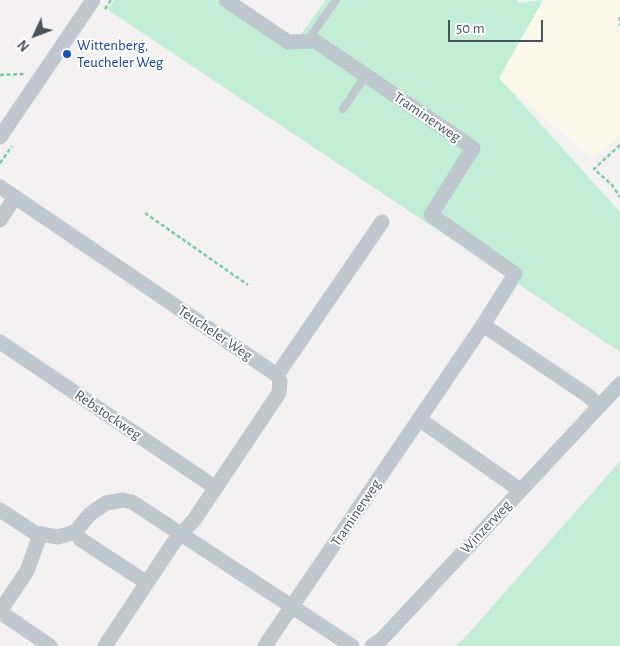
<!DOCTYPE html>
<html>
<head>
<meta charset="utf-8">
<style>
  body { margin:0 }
  #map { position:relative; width:620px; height:646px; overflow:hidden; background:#f3f1f1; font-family:"Alegreya Sans",sans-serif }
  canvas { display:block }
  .north { position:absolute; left:10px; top:10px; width:50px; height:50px; -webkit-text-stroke:4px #fff; paint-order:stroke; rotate:227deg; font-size:14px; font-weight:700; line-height:20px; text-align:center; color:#49535e }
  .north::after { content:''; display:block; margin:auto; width:18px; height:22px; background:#49535e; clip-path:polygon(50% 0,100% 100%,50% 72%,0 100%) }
  .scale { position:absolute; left:448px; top:20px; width:95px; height:22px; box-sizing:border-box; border:2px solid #49535e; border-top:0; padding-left:6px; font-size:15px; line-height:18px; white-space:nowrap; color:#49535e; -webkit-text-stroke:4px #fff; paint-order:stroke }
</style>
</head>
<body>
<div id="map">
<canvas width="620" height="646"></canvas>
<div class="north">N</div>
<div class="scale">50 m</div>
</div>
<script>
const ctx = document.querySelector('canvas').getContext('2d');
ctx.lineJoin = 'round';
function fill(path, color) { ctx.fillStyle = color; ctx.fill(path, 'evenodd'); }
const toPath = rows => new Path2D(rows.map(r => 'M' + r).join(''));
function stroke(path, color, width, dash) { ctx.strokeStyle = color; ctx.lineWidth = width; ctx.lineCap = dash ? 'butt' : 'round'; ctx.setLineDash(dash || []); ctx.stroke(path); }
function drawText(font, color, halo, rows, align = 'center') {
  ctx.font = font + ' "Alegreya Sans",sans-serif'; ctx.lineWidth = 4; ctx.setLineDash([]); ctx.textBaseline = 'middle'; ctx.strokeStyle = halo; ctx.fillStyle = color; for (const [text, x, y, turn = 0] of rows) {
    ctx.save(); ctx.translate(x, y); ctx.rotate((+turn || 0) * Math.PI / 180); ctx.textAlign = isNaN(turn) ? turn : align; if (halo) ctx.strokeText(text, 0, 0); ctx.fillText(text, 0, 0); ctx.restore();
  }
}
const commercial = toPath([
  [543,0,620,0,620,135,592,159,498,78]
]);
const green = toPath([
  [114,0,216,0,290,49,326,0,517,0,519,3,543,0,499,78,620,212,620,352,111,12,108,9],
  [620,461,620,646,456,646,469,633]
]);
const path = toPath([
  [105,9,111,0],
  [620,17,620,26],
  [0,75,26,74],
  [620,145,594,169,612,185,620,197],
  [0,163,12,146],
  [145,213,248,285]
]);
const lane = toPath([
  [308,40,336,0],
  [343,109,366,75]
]);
const street = toPath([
  [226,0,288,42,315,41,473,148,431,215,515,274],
  [0,137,93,0],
  [0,187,277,375,280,381,279,393,194,520,174,542,105,646],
  [0,220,15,197],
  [483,325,510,282],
  [0,342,216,488],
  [277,375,382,222],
  [419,419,520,490],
  [0,510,35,533,58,537,75,532,90,514,106,503,123,500,132,502,352,646],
  [75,532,80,539,147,583],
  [0,611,27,571,40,535],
  [0,612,50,646],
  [265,646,483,325,587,395,600,406],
  [372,646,381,640,620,384]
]);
const markers = [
  [67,54,5,"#1a4fb4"]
];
const transitNames = [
  ["Wittenberg,",77,45],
  ["Teucheler Weg",77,62]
];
const streetNames = [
  ["Traminerweg",427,117,34],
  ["Teucheler Weg",215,333,34],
  ["Rebstockweg",108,415,34],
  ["Traminerweg",356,513,-56],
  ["Winzerweg",486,527,-47]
];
fill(commercial, '#fcf8ec');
fill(green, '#c2eed5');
stroke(path, '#7bcca7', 2.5, [4, 2.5]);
stroke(lane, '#bfc7cf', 8);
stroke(street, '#bfc7cf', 15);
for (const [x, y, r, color] of markers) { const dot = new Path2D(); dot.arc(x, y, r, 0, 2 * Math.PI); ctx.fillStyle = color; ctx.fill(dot); stroke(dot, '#fff', 2); }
drawText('15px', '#164399', '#fff', transitNames, 'left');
drawText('15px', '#49535e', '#fff', streetNames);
</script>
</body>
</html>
